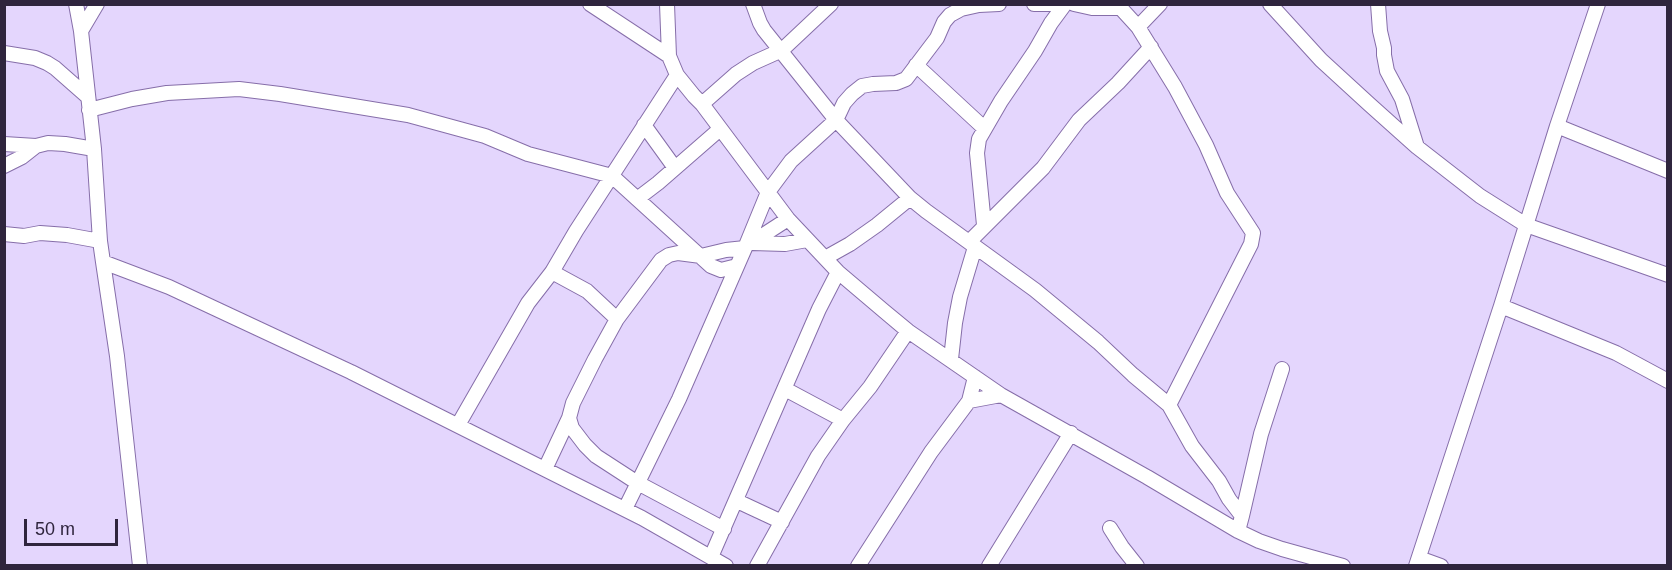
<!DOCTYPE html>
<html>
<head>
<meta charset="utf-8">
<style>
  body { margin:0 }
  #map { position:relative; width:1672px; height:570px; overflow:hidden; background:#e4d6fd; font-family:Arial,sans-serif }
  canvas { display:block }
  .frame { position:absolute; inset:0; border:6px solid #2f253d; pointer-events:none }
  .scale { position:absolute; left:24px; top:519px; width:94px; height:27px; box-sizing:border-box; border:3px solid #2f253d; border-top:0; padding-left:8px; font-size:18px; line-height:21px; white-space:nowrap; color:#2f253d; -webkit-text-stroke:4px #e4d6fd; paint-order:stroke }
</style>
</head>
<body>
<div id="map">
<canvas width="1672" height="570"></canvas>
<div class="frame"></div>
<div class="scale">50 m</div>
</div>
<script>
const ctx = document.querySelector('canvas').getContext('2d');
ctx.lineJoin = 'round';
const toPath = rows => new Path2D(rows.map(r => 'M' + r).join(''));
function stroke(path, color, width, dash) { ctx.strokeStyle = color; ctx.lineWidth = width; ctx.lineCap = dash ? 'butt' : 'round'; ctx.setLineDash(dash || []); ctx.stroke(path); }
const minor = toPath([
  [76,4,81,31,94,149,100,241,103,262],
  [590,4,669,56],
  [667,4,669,56,677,75,694,96,702,104,788,219,838,272,884,311,908,331,1001,395,1147,477,1238,531,1259,541,1282,549,1343,566],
  [753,4,760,23,764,30,836,120,910,198,926,211,1035,290,1098,342,1133,375,1169,405,1192,446,1219,481,1229,499,1242,516,1238,531],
  [1034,4,1055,4],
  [1074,4,1092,8,1120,8],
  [1117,4,1138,27,1175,87,1206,145,1227,193,1253,233,1251,244,1169,405],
  [1270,4,1321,60,1369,104,1417,147,1480,196,1526,225,1668,275],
  [1378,4,1380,31,1384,48,1384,55,1387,71,1402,99,1417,147],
  [1138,27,1160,4],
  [81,31,97,4],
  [4,53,35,58,47,63,55,68,88,97],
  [916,65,984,128],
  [702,104,736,74,753,63,782,50,831,4],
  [89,110,132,99,167,93,239,89,280,94,408,115,485,136,528,154,612,176,711,266,721,270,737,266],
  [644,125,675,168],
  [1557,126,1668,171],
  [4,144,36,146],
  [4,166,22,157,36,146,48,143,65,144,94,149],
  [637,199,658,183,720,129],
  [984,225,977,153,979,139,1001,101,1035,51,1051,23,1065,4],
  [4,234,24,236,40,233,67,235,100,241],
  [969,242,1043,168,1079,120,1118,83,1151,47],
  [751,243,788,219],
  [752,243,785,244,807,240],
  [825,258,850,244,877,225,910,198],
  [552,272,587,291,617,319,661,260,669,255,678,253,701,256,726,250,745,248],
  [1501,306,1616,353,1668,381],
  [617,319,595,359,573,403,569,418,572,428,585,445,596,456,636,482,724,529],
  [951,359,955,323,960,297,975,247],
  [785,389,843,420],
  [969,401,1001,395],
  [458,425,528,303,552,272,576,231,677,75],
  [545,469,569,418],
  [737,501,782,522],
  [625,509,679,399,745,248,768,192,791,161,836,120,844,103,852,94,862,86,873,84,896,83,906,79,937,38,944,22,950,15,961,9,979,5,999,4],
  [1242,516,1261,434,1282,369],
  [1110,528,1122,547,1137,566],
  [711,557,819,309,838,272],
  [1419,558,1441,566],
  [140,566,117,356,103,262,169,287,351,372,642,518,726,566],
  [757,566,818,456,843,420,870,387,908,331],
  [858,566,931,452,969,401,975,377],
  [989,566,1071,433],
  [1416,566,1501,306,1557,126,1598,4]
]);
stroke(minor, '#866ea9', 16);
stroke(minor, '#fff', 14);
</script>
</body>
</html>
